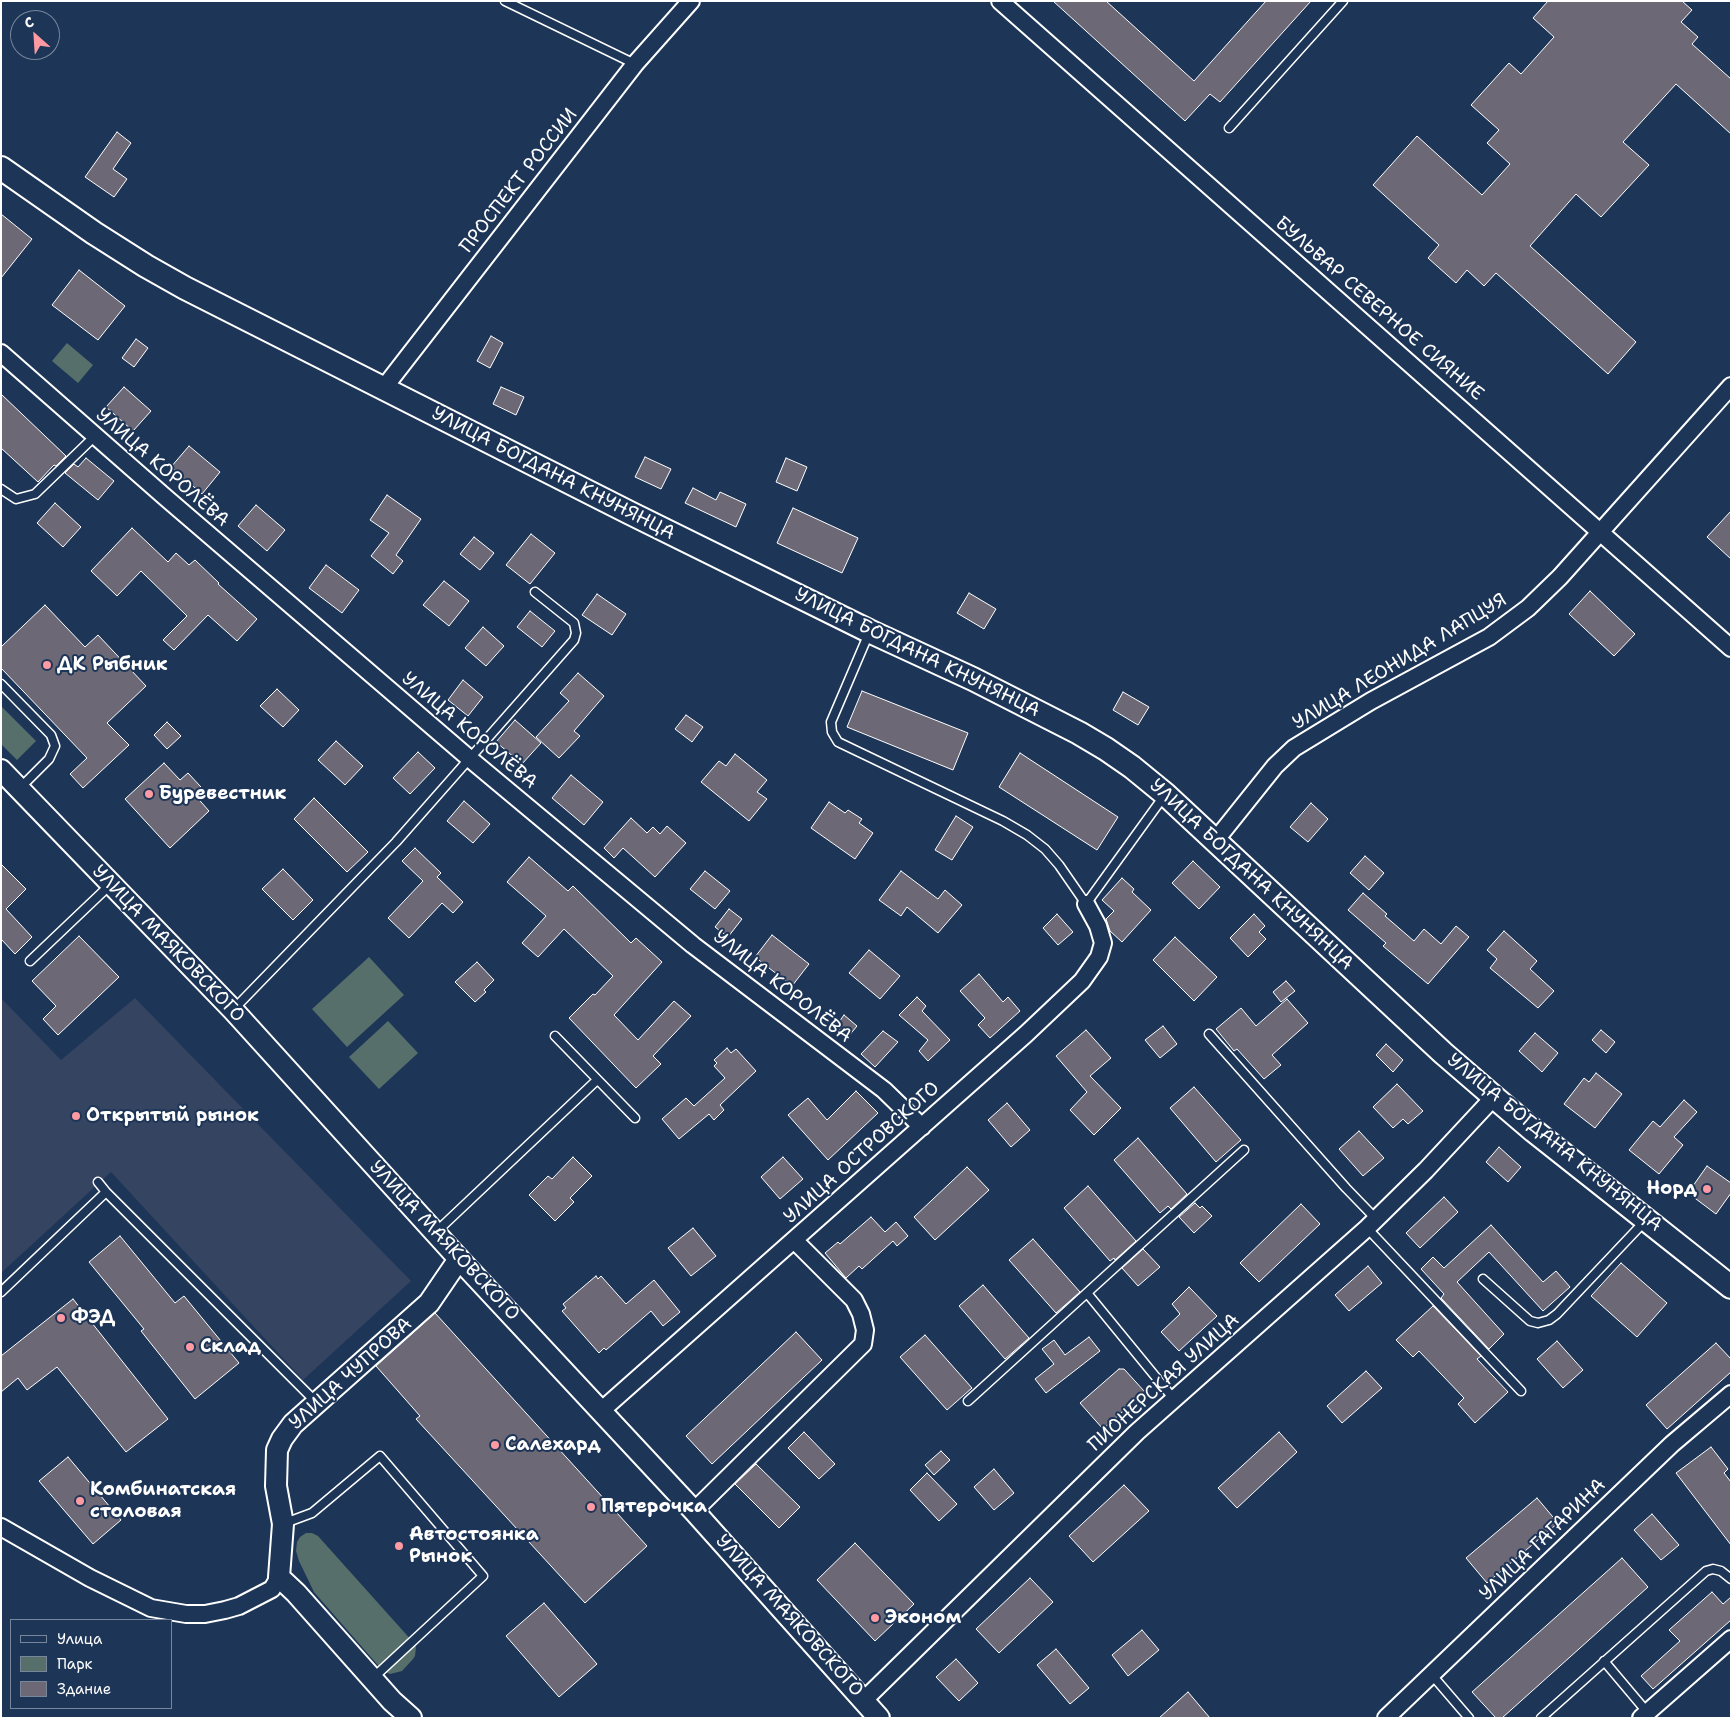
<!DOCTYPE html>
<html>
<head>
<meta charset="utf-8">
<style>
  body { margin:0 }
  #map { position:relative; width:1732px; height:1719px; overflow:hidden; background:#1d3557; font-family:"Shantell Sans",sans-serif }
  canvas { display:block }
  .frame { position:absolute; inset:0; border:2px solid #fff; pointer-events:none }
  .legend { position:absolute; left:10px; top:1619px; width:162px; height:90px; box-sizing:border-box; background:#1d3557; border:1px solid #77869a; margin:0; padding:6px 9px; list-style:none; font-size:15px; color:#fff }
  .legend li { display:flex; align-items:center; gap:10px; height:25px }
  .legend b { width:25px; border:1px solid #77869a }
  .north { position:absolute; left:10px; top:10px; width:50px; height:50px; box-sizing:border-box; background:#1d3557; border:1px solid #77869a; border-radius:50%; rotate:334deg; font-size:14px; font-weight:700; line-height:20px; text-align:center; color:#fff }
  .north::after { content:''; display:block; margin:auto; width:18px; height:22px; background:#ff9aa2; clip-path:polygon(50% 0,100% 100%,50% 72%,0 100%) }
</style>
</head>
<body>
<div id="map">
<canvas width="1732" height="1719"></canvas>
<div class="frame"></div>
<ul class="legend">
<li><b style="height:6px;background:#1d3557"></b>Улица</li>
<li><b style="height:14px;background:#576f6b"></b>Парк</li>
<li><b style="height:14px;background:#6c6876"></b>Здание</li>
</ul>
<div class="north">С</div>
</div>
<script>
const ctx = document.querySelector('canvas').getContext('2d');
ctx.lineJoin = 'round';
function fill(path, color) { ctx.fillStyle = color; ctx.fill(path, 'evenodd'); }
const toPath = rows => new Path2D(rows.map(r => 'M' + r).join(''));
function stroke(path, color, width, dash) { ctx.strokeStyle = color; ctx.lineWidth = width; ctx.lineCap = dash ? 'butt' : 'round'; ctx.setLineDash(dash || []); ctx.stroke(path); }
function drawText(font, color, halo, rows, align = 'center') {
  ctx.font = font + ' "Shantell Sans",sans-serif'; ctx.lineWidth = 4; ctx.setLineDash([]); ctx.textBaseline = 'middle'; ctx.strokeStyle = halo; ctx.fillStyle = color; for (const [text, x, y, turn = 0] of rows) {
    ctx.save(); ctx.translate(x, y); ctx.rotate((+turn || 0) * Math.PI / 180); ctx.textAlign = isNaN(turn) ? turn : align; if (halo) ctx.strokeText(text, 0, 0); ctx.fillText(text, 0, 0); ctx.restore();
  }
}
const built = toPath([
  [1,998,61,1060,135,998,411,1281,303,1380,111,1172,1,1273]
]);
const green = toPath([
  [67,343,93,365,78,383,52,361],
  [1,706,36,741,17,760,1,744],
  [369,957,404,995,347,1047,312,1009],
  [388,1021,418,1053,379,1089,349,1057],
  [306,1533,312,1533,318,1536,413,1642,416,1647,415,1656,413,1659,402,1671,390,1674,383,1671,314,1592,299,1561,296,1551,297,1542,300,1537]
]);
const building = toPath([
  [1053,1,1106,1,1194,81,1266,1,1311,1,1220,102,1210,94,1185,121,1053,1],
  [1548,1,1682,1,1692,10,1681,22,1698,37,1692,44,1731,79,1731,134,1676,84,1623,142,1649,165,1601,217,1576,194,1530,246,1636,342,1608,374,1496,273,1484,286,1467,270,1456,283,1428,258,1439,245,1373,185,1417,136,1482,195,1510,164,1487,143,1499,130,1471,105,1509,63,1521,74,1554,37,1533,18,1548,1],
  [117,132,131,143,113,169,127,179,114,197,85,177,117,132],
  [1,214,32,239,1,278,1,214],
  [79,270,125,306,98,340,52,305,79,270],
  [491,336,503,343,490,368,477,361,491,336],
  [136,339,148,348,134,367,122,358,136,339],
  [124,387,151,411,133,431,106,407,124,387],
  [501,387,524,397,516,415,493,404,501,387],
  [1,394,66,456,56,466,54,465,38,482,1,448,1,394],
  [189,446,220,472,202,494,171,467,189,446],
  [645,457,671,469,661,489,635,477,645,457],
  [86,458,114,481,98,500,65,473,74,464,78,467,86,458],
  [786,458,807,467,797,491,776,482,786,458],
  [693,488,716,500,720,492,746,504,736,527,685,503,693,488],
  [387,495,421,519,396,555,403,561,393,574,371,556,389,533,370,520,387,495],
  [55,503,81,527,63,547,37,523,55,503],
  [256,505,285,530,267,551,238,526,256,505],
  [793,508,858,538,842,573,777,543,793,508],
  [1731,511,1731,559,1707,537,1731,511],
  [132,528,168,562,176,553,189,565,195,560,219,583,218,584,257,619,237,641,208,615,174,650,163,640,187,616,141,571,117,596,91,571,132,528],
  [531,534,555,553,530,584,506,565,531,534],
  [474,537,494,553,480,570,460,554,474,537],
  [326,565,359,590,342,613,309,588,326,565],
  [444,581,469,601,449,626,423,605,444,581],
  [1590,591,1635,634,1614,656,1569,614,1590,591],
  [969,593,996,609,984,629,957,613,969,593],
  [597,594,626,614,612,635,582,615,597,594],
  [45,605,85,647,98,635,146,686,107,723,129,745,83,788,70,774,87,758,1,668,1,647,45,605],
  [530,611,555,631,542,647,517,627,530,611],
  [483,627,504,646,486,666,465,648,483,627],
  [578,673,604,696,574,731,580,736,559,758,536,737,569,701,560,693,578,673],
  [463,680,483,697,468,716,448,700,463,680],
  [277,689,299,710,283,727,260,706,277,689],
  [862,691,968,733,953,770,847,727,862,691],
  [1123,692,1149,707,1138,725,1113,710,1123,692],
  [686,715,703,727,692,742,675,729,686,715],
  [515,720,541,743,522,764,496,742,515,720],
  [167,722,181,736,167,749,154,735,167,722],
  [336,741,363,766,345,785,318,760,336,741],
  [418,752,435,768,410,794,393,778,418,752],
  [1020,753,1118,817,1097,850,999,787,1020,753],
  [735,754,767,780,757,792,767,799,749,821,701,782,719,761,726,766,735,754],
  [164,763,180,780,188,773,201,787,194,794,209,811,170,848,125,799,164,763],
  [571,775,603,802,584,825,552,798,571,775],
  [314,798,368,852,347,872,294,819,314,798],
  [464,801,490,824,473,843,447,821,464,801],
  [829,802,845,813,848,810,862,819,859,823,873,833,855,859,811,828,829,802],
  [1311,803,1328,819,1308,842,1290,827,1311,803],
  [956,816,973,827,952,860,935,850,956,816],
  [631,818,647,833,653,827,660,834,667,826,686,843,655,877,623,848,614,858,604,848,631,818],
  [415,848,441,873,437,877,463,902,453,913,442,903,409,938,388,918,423,881,402,861,415,848],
  [1365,856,1384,873,1369,890,1350,873,1365,856],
  [529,857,568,891,573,886,631,943,636,938,662,962,614,1015,638,1040,674,1001,691,1016,653,1056,661,1064,636,1088,569,1018,593,994,595,995,613,976,564,929,538,957,522,943,546,916,507,882,529,857],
  [1193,861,1220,887,1199,909,1172,883,1193,861],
  [1,864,26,889,6,909,32,937,15,954,1,939,1,864],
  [283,869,313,900,293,920,262,889,283,869],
  [705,871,730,891,715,909,690,889,705,871],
  [901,871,938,899,945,890,962,905,938,933,907,907,901,916,879,900,901,871],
  [1122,878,1134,889,1132,892,1151,910,1122,942,1110,931,1106,919,1114,911,1102,900,1122,878],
  [1363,893,1387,914,1385,916,1414,941,1424,929,1441,944,1456,926,1469,937,1428,984,1383,946,1386,943,1348,910,1363,893],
  [729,909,742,919,728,937,715,927,729,909],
  [1057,914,1073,932,1058,945,1043,928,1057,914],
  [1254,914,1265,926,1259,932,1266,939,1248,957,1230,938,1254,914],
  [1504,931,1537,961,1530,969,1554,991,1538,1008,1490,968,1497,959,1487,950,1504,931],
  [772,935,809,964,792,986,755,957,772,935],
  [79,936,119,977,58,1035,43,1019,56,1006,32,981,79,936],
  [1175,937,1217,977,1194,1001,1153,960,1175,937],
  [869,950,900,976,880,999,849,973,869,950],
  [477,962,494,980,484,990,486,992,475,1002,455,982,477,962],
  [979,974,1003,1002,1008,997,1020,1011,990,1038,978,1025,985,1018,960,991,979,974],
  [1286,981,1295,991,1281,1002,1273,992,1286,981],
  [917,997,926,1006,922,1011,950,1040,928,1061,919,1051,928,1040,899,1015,917,997],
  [1287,999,1308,1023,1272,1055,1281,1065,1264,1079,1237,1049,1234,1051,1216,1029,1241,1008,1256,1026,1287,999],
  [844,1015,857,1026,848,1037,836,1026,844,1015],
  [1163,1026,1177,1044,1160,1058,1145,1040,1163,1026],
  [1086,1030,1111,1058,1090,1076,1121,1108,1094,1135,1070,1110,1087,1092,1056,1056,1086,1030],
  [1601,1030,1615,1042,1606,1053,1592,1040,1601,1030],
  [883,1031,898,1042,875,1067,861,1054,883,1031],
  [1535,1033,1558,1053,1542,1072,1519,1051,1535,1033],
  [1386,1044,1403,1060,1393,1072,1376,1055,1386,1044],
  [727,1048,731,1053,736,1049,756,1071,720,1105,724,1110,714,1120,709,1114,679,1139,662,1119,686,1098,694,1106,725,1078,714,1066,717,1063,714,1060,727,1048],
  [1596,1073,1622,1094,1595,1128,1564,1104,1584,1078,1589,1082,1596,1073],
  [1397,1084,1423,1111,1408,1124,1403,1119,1393,1128,1373,1107,1397,1084],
  [1194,1087,1241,1140,1216,1162,1170,1108,1194,1087],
  [856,1091,878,1113,828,1160,788,1115,808,1098,827,1120,856,1091],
  [1684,1100,1697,1112,1674,1137,1683,1145,1659,1174,1629,1150,1653,1121,1660,1127,1684,1100],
  [1007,1103,1030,1130,1011,1147,988,1120,1007,1103],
  [1359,1131,1384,1158,1363,1176,1339,1149,1359,1131],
  [1138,1138,1187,1194,1171,1209,1168,1206,1160,1213,1114,1160,1138,1138],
  [1499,1147,1521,1167,1508,1182,1486,1162,1499,1147],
  [573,1157,592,1176,570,1198,574,1202,555,1221,529,1195,548,1176,552,1179,573,1157],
  [783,1157,803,1179,780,1199,761,1177,783,1157],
  [1707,1166,1731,1183,1731,1193,1716,1214,1688,1193,1707,1166],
  [967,1167,989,1190,935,1240,914,1217,967,1167],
  [1088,1186,1136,1241,1115,1260,1114,1258,1110,1261,1064,1208,1088,1186],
  [1444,1197,1458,1212,1420,1248,1406,1233,1444,1197],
  [1195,1203,1200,1208,1202,1206,1212,1216,1194,1233,1179,1217,1195,1203],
  [1301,1204,1320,1224,1259,1282,1240,1263,1301,1204],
  [871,1217,885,1232,896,1222,908,1236,897,1246,893,1241,862,1269,859,1266,846,1278,825,1253,838,1242,840,1244,871,1217],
  [1491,1225,1543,1282,1556,1271,1570,1287,1543,1311,1489,1252,1457,1282,1504,1334,1489,1349,1441,1298,1444,1294,1421,1269,1433,1257,1444,1268,1491,1225],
  [693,1228,716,1256,691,1276,668,1248,693,1228],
  [120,1236,175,1303,184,1296,239,1363,195,1399,141,1331,144,1329,89,1262,120,1236],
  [1033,1239,1080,1292,1056,1313,1009,1260,1033,1239],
  [1143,1249,1160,1267,1138,1286,1122,1268,1143,1249],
  [1621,1263,1667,1303,1637,1337,1591,1296,1621,1263],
  [1368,1266,1382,1283,1349,1311,1335,1295,1368,1266],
  [596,1276,598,1279,601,1276,626,1304,654,1280,680,1312,663,1326,651,1311,606,1350,604,1348,599,1353,562,1311,566,1308,563,1304,596,1276],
  [983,1285,1029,1338,1005,1359,959,1306,983,1285],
  [1189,1287,1217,1316,1179,1351,1161,1332,1180,1314,1172,1304,1189,1287],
  [73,1299,168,1419,126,1452,57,1367,27,1390,18,1378,1,1392,1,1356,73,1299],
  [1433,1306,1481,1356,1477,1359,1508,1392,1475,1423,1458,1404,1464,1398,1419,1351,1413,1357,1396,1340,1433,1306],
  [435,1313,647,1546,585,1603,416,1419,420,1416,376,1366,435,1313],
  [796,1332,822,1360,712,1464,686,1436,796,1332],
  [925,1335,972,1388,947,1410,900,1357,925,1335],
  [1089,1337,1100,1351,1046,1393,1035,1379,1054,1364,1042,1349,1054,1340,1065,1355,1089,1337],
  [1557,1341,1583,1370,1563,1388,1537,1359,1557,1341],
  [1716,1343,1731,1359,1731,1372,1667,1429,1646,1405,1716,1343],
  [1119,1369,1124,1369,1145,1392,1103,1429,1080,1403,1119,1369],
  [1366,1371,1382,1388,1342,1423,1327,1406,1366,1371],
  [804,1432,835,1464,819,1479,788,1448,804,1432],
  [1279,1432,1297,1452,1237,1508,1218,1488,1279,1432],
  [1711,1447,1728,1469,1724,1473,1731,1482,1731,1545,1676,1473,1711,1447],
  [941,1451,950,1460,934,1475,925,1465,941,1451],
  [68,1457,121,1520,93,1544,39,1481,68,1457],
  [756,1464,800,1507,779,1528,735,1484,756,1464],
  [994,1469,1014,1493,994,1510,974,1487,994,1469],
  [927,1473,957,1504,939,1521,910,1490,927,1473],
  [1124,1485,1149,1511,1093,1562,1069,1536,1124,1485],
  [1537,1498,1558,1523,1487,1583,1466,1558,1537,1498],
  [1652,1514,1679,1545,1661,1560,1634,1530,1652,1514],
  [855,1543,914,1604,875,1641,817,1580,855,1543],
  [1622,1558,1648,1587,1502,1718,1496,1718,1472,1692,1622,1558],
  [1030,1578,1053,1602,999,1653,976,1629,1030,1578],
  [1712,1592,1723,1604,1731,1597,1731,1620,1653,1689,1641,1676,1680,1641,1669,1630,1712,1592],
  [544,1603,597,1664,559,1697,506,1636,544,1603],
  [1142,1630,1159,1650,1128,1676,1112,1655,1142,1630],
  [1056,1649,1089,1688,1070,1704,1037,1665,1056,1649],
  [956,1659,978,1683,959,1701,936,1677,956,1659],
  [1188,1692,1210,1718,1159,1718,1188,1692]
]);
const service = toPath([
  [505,1,635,64],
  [1229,128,1343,1],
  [1,489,16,499,35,494,95,436],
  [869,633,831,722,832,732,838,742,1003,821,1027,835,1045,849,1059,865,1086,904,1164,796],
  [1,684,51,735,55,746,49,759,20,788],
  [30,961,111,884],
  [233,1010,396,842,574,640,576,633,574,623,535,592],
  [1209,1034,1346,1188,1376,1219],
  [555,1036,635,1118],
  [98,1182,106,1192],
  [1367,1228,1521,1391],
  [435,1233,597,1080],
  [1483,1279,1530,1321,1538,1323,1549,1320,1557,1314,1645,1221],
  [1,1292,106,1192,317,1403],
  [1087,1293,1173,1398],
  [968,1401,1244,1150],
  [285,1523,312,1513,380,1456,483,1576,373,1678],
  [1604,1661,1647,1712],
  [1432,1675,1469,1718],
  [1541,1718,1706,1571,1713,1569,1721,1571,1731,1579]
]);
const minor = toPath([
  [1000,1,1731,648],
  [1,353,165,497,470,759,693,945,884,1090,922,1127],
  [383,389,635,64,691,1],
  [1215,841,1275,766,1294,748,1371,701,1489,637,1528,608,1560,577,1731,386],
  [602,1410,1026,1034,1082,981,1099,957,1103,943,1098,926,1086,904],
  [694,1511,863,1344,865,1330,861,1314,854,1300,794,1240],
  [1,1527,90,1578,151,1608,186,1614,205,1614,225,1610,239,1606,272,1589,279,1577],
  [864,1700,1137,1432,1367,1228,1426,1170,1494,1097],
  [1386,1718,1672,1444,1731,1394],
  [1641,1718,1731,1639]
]);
const tertiary = toPath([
  [1,770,233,1010,459,1259,694,1511,879,1718],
  [411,1718,392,1701,296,1593,279,1577,283,1524,276,1486,277,1450,282,1439,293,1424,429,1303,459,1259]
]);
const secondary = toPath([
  [1,168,94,233,146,266,185,288,630,513,869,631,973,679,1079,733,1106,749,1132,767,1165,794,1443,1053,1494,1097,1534,1131,1731,1287]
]);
const markers = [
  [47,665,5,"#ff9aa2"],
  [149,794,5,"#ff9aa2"],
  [76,1116,5,"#ff9aa2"],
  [1707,1189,5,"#ff9aa2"],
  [61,1318,5,"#ff9aa2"],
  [190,1347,5,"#ff9aa2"],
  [495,1445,5,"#ff9aa2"],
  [80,1501,5,"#ff9aa2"],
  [591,1507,5,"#ff9aa2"],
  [399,1546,5,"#ff9aa2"],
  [875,1618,5,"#ff9aa2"]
];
const streetNames = [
  ["ПРОСПЕКТ РОССИИ",519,181,-52],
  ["БУЛЬВАР СЕВЕРНОЕ СИЯНИЕ",1379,309,41],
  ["УЛИЦА КОРОЛЁВА",162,468,41],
  ["УЛИЦА БОГДАНА КНУНЯНЦА",553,474,27],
  ["УЛИЦА БОГДАНА КНУНЯНЦА",917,653,26],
  ["УЛИЦА ЛЕОНИДА ЛАПЦУЯ",1400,662,-31],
  ["УЛИЦА КОРОЛЁВА",469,731,40],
  ["УЛИЦА БОГДАНА КНУНЯНЦА",1251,875,43],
  ["УЛИЦА МАЯКОВСКОГО",168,944,46],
  ["УЛИЦА КОРОЛЁВА",782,987,38],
  ["УЛИЦА БОГДАНА КНУНЯНЦА",1554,1143,39],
  ["УЛИЦА ОСТРОВСКОГО",862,1153,-42],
  ["УЛИЦА МАЯКОВСКОГО",444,1241,47],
  ["УЛИЦА ЧУПРОВА",351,1374,-42],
  ["ПИОНЕРСКАЯ УЛИЦА",1164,1383,-42],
  ["УЛИЦА ГАГАРИНА",1543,1540,-44],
  ["УЛИЦА МАЯКОВСКОГО",789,1616,48]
];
const poiNames = [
  ["ДК Рыбник",57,665],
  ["Буревестник",159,794],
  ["Открытый рынок",86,1116],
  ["Норд",1697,1189,"right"],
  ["ФЭД",71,1318],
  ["Склад",200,1347],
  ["Салехард",505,1445],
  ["Комбинатская",90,1490],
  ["столовая",90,1512],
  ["Пятерочка",601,1507],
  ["Автостоянка",409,1535],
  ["Рынок",409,1557],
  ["Эконом",885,1618]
];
fill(built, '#354460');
fill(green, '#576f6b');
fill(building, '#6c6876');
stroke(building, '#fff', 1);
stroke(service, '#fff', 11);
stroke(minor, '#fff', 20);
stroke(tertiary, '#fff', 24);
stroke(secondary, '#fff', 26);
stroke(service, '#1d3557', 8);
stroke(minor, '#1d3557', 16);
stroke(tertiary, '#1d3557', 20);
stroke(secondary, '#1d3557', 22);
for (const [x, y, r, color] of markers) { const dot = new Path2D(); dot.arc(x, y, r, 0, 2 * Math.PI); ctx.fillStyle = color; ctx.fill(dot); stroke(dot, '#1d3557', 2); }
drawText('19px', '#fff', '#1d3557', streetNames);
drawText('bold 19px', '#fff', '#1d3557', poiNames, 'left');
</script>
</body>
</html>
